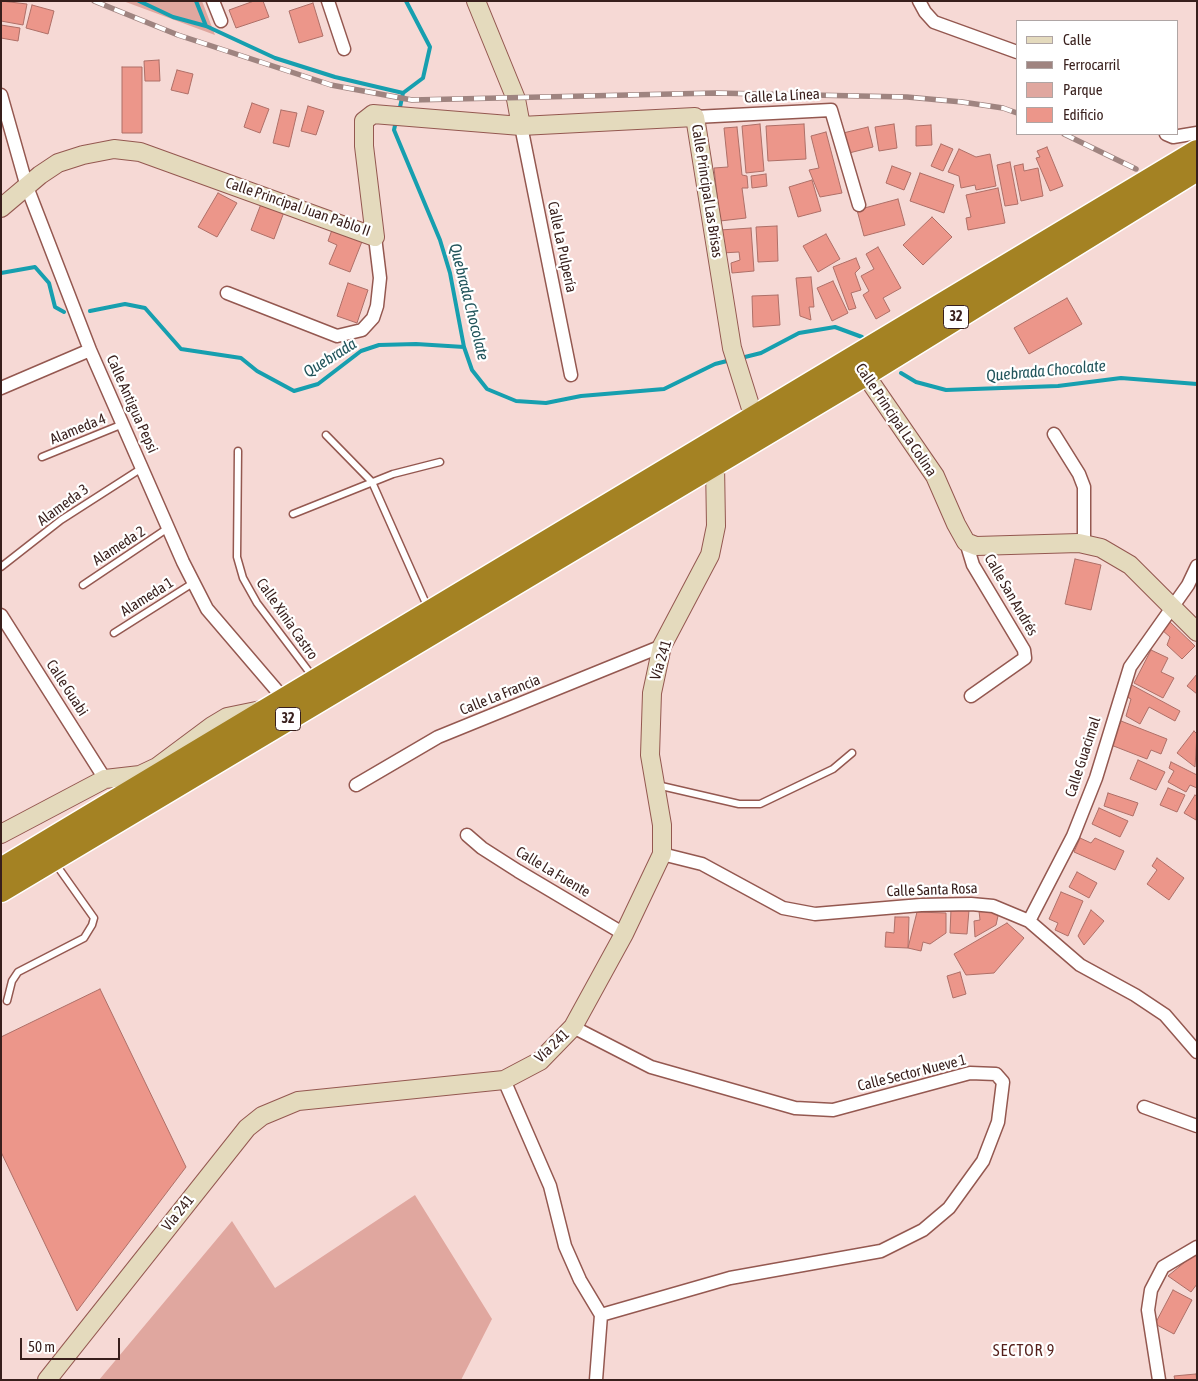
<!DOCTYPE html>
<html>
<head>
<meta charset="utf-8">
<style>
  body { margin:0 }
  #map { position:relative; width:1198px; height:1381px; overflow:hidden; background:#f6d9d5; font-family:"Asap Condensed",sans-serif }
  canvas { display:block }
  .frame { position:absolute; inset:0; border:2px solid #381f1c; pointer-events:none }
  .legend { position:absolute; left:1016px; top:20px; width:162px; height:115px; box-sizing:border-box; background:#fff; border:1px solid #afa5a4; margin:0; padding:6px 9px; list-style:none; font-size:15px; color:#381f1c }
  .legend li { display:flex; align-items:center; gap:10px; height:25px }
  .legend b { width:25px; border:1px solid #afa5a4 }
  .scale { position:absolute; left:20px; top:1338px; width:100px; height:22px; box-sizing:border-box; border:2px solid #381f1c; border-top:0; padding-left:6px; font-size:15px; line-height:18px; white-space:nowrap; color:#381f1c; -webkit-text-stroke:4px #fff; paint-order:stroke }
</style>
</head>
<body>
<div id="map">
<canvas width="1198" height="1381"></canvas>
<div class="frame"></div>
<ul class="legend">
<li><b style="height:6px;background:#e4dabd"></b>Calle</li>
<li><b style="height:6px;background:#9f8480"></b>Ferrocarril</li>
<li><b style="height:14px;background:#e0a79f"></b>Parque</li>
<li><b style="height:14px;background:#ec968a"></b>Edificio</li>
</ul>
<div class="scale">50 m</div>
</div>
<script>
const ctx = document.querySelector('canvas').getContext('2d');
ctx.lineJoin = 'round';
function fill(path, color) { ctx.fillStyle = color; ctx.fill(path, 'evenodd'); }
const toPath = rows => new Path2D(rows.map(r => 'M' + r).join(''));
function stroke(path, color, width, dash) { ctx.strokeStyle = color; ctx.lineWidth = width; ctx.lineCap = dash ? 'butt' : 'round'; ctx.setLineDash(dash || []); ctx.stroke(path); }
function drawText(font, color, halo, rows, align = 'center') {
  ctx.font = font + ' "Asap Condensed",sans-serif'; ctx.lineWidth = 4.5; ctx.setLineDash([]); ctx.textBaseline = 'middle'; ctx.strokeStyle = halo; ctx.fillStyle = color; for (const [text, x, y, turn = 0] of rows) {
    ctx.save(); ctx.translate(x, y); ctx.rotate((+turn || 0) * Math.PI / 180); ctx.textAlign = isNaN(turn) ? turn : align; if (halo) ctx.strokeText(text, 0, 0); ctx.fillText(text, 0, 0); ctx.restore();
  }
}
const green = toPath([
  [123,1,202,1,215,35],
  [415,1195,492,1319,461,1380,99,1380,232,1221,275,1288]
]);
const stream = toPath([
  [139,1,173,17,206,26,275,58,335,77,403,93],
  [196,1,206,26],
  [399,112,403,93,423,78,430,47,406,1],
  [396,121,394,130,440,240,450,273,464,347,472,370,487,389,516,401,546,403,581,396,664,389,715,364,731,360],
  [1,273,35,267,49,283,55,307,64,312],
  [90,311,125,304,145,308,181,349,241,358,257,371,294,391,318,384,361,351,379,345,416,344,464,347],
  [741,358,761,353,799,333,835,327,862,337],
  [901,373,916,382,946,390,1058,386,1121,378,1197,384]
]);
const building = toPath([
  [1,1,27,4,23,25,1,21,1,1],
  [254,1,263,1,269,17,236,28,229,10,254,1],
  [313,3,323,36,299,43,289,11,313,3],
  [32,5,54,11,48,34,26,28,32,5],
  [1,25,20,28,18,41,1,38,1,25],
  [159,60,160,81,145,81,144,61,159,60],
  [122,67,142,67,142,133,122,133,122,67],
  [177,70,193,74,188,94,171,90,177,70],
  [252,103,269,109,260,133,244,127,252,103],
  [308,106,324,111,316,135,301,131,308,106],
  [281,110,297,113,289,147,273,143,281,110],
  [760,124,764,171,746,173,742,126,760,124],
  [804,124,806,159,768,161,766,126,804,124],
  [894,124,897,148,879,151,875,127,894,124],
  [931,125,932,145,916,146,916,126,931,125],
  [737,127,742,175,747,176,748,188,742,188,746,218,720,221,714,168,728,167,724,128,737,127],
  [868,127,873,147,845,154,839,134,868,127],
  [826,132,842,193,820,197,809,170,819,168,811,136,826,132],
  [941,144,953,149,943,171,931,166,941,144],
  [1047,147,1063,186,1050,191,1036,158,1040,157,1037,151,1047,147],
  [959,149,976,157,990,154,996,186,976,190,975,185,961,188,959,176,948,172,959,149],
  [1010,162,1018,204,1005,206,997,165,1010,162],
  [1023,164,1024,171,1038,168,1043,196,1021,201,1014,166,1023,164],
  [892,166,911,173,904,190,886,183,892,166],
  [920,173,954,185,944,213,910,201,920,173],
  [766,174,767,186,752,188,751,176,766,174],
  [812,180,821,211,798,217,789,187,812,180],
  [998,188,1005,223,968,230,966,218,971,217,966,195,998,188],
  [218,193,237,203,217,237,198,227,218,193],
  [898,199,905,225,864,236,857,210,898,199],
  [261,204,284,212,274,239,251,230,261,204],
  [932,217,952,237,923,265,903,245,932,217],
  [777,226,778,261,758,262,756,227,777,226],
  [333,227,363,239,350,272,329,264,337,245,328,241,333,227],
  [751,228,754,271,732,273,731,263,740,260,739,252,722,253,720,230,751,228],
  [826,234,840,259,818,272,803,246,826,234],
  [878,247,901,288,883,298,890,311,876,319,863,295,869,291,861,276,874,269,866,254,878,247],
  [856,258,860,268,855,273,861,290,851,293,856,308,849,310,833,267,856,258],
  [811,277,814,307,809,307,811,320,800,316,796,278,811,277],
  [833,281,848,313,832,321,817,288,833,281],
  [348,283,368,290,357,323,337,316,348,283],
  [778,295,780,325,753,327,752,296,778,295],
  [1067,298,1082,324,1029,354,1014,328,1067,298],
  [1075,559,1101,565,1091,610,1065,604,1075,559],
  [1170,622,1195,646,1182,659,1167,645,1170,637,1162,630,1170,622],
  [1151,650,1168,658,1161,672,1174,678,1163,698,1134,683,1151,650],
  [1197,674,1197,694,1187,686,1197,674],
  [1130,684,1180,711,1175,721,1149,707,1140,724,1126,716,1131,699,1124,695,1130,684],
  [1121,721,1167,739,1161,754,1151,750,1147,759,1111,745,1121,721],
  [1194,731,1197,734,1195,767,1177,753,1194,731],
  [1138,760,1165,772,1156,790,1130,779,1138,760],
  [1171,762,1197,775,1197,788,1190,785,1186,792,1168,782,1174,771,1169,768,1171,762],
  [1168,788,1185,795,1177,812,1160,805,1168,788],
  [1108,793,1138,803,1133,816,1104,806,1108,793],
  [1195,795,1197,797,1196,820,1184,813,1195,795],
  [1099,808,1128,821,1120,837,1092,824,1099,808],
  [1080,838,1091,843,1095,838,1124,851,1115,870,1074,852,1080,838],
  [1157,858,1184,878,1169,900,1147,884,1157,870,1152,866,1157,858],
  [1077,872,1097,883,1089,898,1069,887,1077,872],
  [1061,892,1083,901,1068,936,1055,930,1058,923,1049,919,1061,892],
  [951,909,969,910,967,934,950,933,951,909],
  [995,910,998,916,996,925,975,937,974,921,980,920,979,911,995,910],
  [1091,910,1104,921,1084,945,1078,936,1091,910],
  [917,912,946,913,946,933,930,944,923,942,921,951,908,948,917,912],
  [895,917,909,917,908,948,885,947,886,932,894,933,895,917],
  [1007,923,1024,938,994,973,966,975,954,954,1007,923],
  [960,972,966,994,953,998,947,976,960,972],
  [100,989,186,1167,77,1311,1,1152,1,1037,100,989],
  [1197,1252,1197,1284,1191,1292,1168,1276,1197,1252],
  [1173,1290,1192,1300,1174,1334,1155,1324,1173,1290],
  [1196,1374,1197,1380,1175,1380,1174,1376,1196,1374]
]);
const lane = toPath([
  [326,435,372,482,428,608],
  [238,451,237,557,243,578,257,603,313,677],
  [42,457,123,424],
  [293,514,393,474,440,462],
  [1,567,61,520,142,468],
  [83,585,168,528],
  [114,633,193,583],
  [657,785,739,804,760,804,833,769,852,753],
  [7,1001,12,981,18,972,84,938,92,925,94,918,55,863]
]);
const street = toPath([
  [213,1,221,21],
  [328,1,344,49],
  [919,1,925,12,934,22,1017,52],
  [1,95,27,187,90,350,183,562,207,609,284,699],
  [695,117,831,110,859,205],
  [521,126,571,375],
  [1166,134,1173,137,1197,133],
  [227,293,337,336,362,330,373,318,377,306,380,278,375,237],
  [1,388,90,350],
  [1054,434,1079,474,1084,487,1084,544],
  [966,542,973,565,1024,650,1025,658,971,696],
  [1,615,105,779],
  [356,785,438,737,662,646],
  [467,835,482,848,518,871,624,934],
  [662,854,702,864,783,908,815,914,921,905,971,904,993,906,1029,921,1080,965,1135,995,1165,1015,1197,1052],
  [1029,921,1073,836,1096,778,1130,667,1188,585,1197,566],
  [573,1027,651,1067,795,1108,833,1110,970,1073,996,1074,1003,1082,998,1122,983,1161,949,1208,923,1230,881,1251,730,1278,601,1315],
  [504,1080,550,1186,565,1246,580,1280,601,1315,596,1380],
  [1144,1107,1197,1126],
  [1159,1380,1148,1310,1151,1290,1163,1267,1197,1247]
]);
const secondary = toPath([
  [476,1,516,99,521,126,695,117,732,348,754,418],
  [1,208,40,175,58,163,83,155,114,149,140,152,375,237,364,146,364,121,373,114,521,126],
  [858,364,935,476,956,524,966,542,976,546,1079,543,1101,548,1130,565,1197,632],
  [1,834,105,779,140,775,157,767,212,726,227,717,261,710],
  [47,1380,247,1128,262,1116,298,1101,504,1080,540,1061,573,1027,624,934,662,854,662,825,650,755,652,693,662,646,710,555,716,526,715,464,710,456]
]);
const highway = toPath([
  [1,869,1197,151],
  [1,891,865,375,1197,170]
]);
const rail = toPath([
  [94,1,178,35,331,85,412,100,715,93,907,97,962,102,1003,108,1017,113],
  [1064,134,1136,169]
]);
const shields = [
  [956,317,25],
  [288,719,25]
];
const shieldNames = [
  ["32",956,317],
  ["32",288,719]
];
const streetNames = [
  ["Calle La Línea",782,96,-3],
  ["Calle Principal Las Brisas",707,191,81],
  ["Calle Principal Juan Pablo II",298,207,19],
  ["Calle La Pulpería",562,247,78],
  ["Calle Antigua Pepsi",132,404,66],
  ["Calle Principal La Colina",896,420,56],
  ["Alameda 4",78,429,-22],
  ["Alameda 3",63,505,-36],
  ["Alameda 2",119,546,-33],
  ["Calle San Andrés",1011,595,60],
  ["Alameda 1",147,597,-32],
  ["Calle Xinia Castro",287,619,55],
  ["Vía 241",661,660,-73],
  ["Calle Guabi",67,688,57],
  ["Calle La Francia",500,695,-22],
  ["Calle Guacimal",1083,757,-72],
  ["Calle La Fuente",553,872,31],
  ["Calle Santa Rosa",932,890,-2],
  ["Vía 241",552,1046,-43],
  ["Calle Sector Nueve 1",912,1073,-14],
  ["Vía 241",178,1213,-51]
];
const waterNames = [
  ["Quebrada Chocolate",469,302,76],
  ["Quebrada",330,358,-32],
  ["Quebrada Chocolate",1046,371,-5]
];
const neighbourhoodNames = [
  ["SECTOR 9",1024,1351]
];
fill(green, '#e0a79f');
stroke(stream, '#169faf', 4);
fill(building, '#ec968a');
stroke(building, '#ae6f67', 1);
stroke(lane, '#945850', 9);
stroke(street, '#945850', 15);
stroke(secondary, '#945850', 20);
stroke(highway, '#fff', 25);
stroke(lane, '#fff', 6);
stroke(street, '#fff', 12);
stroke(secondary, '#e4dabd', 18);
stroke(highway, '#a48223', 22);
stroke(rail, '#9f8480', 5.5);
stroke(rail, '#fff', 4, [11]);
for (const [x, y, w] of shields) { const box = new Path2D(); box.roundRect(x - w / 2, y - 11.5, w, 23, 4); ctx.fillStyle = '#fff'; ctx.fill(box); stroke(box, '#381f1c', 1); }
drawText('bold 14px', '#381f1c', null, shieldNames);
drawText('15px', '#381f1c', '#fff', streetNames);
drawText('italic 16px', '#21545b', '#fff', waterNames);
ctx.letterSpacing = '1px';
drawText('16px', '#541f1a', '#fff', neighbourhoodNames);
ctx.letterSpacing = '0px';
</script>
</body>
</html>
